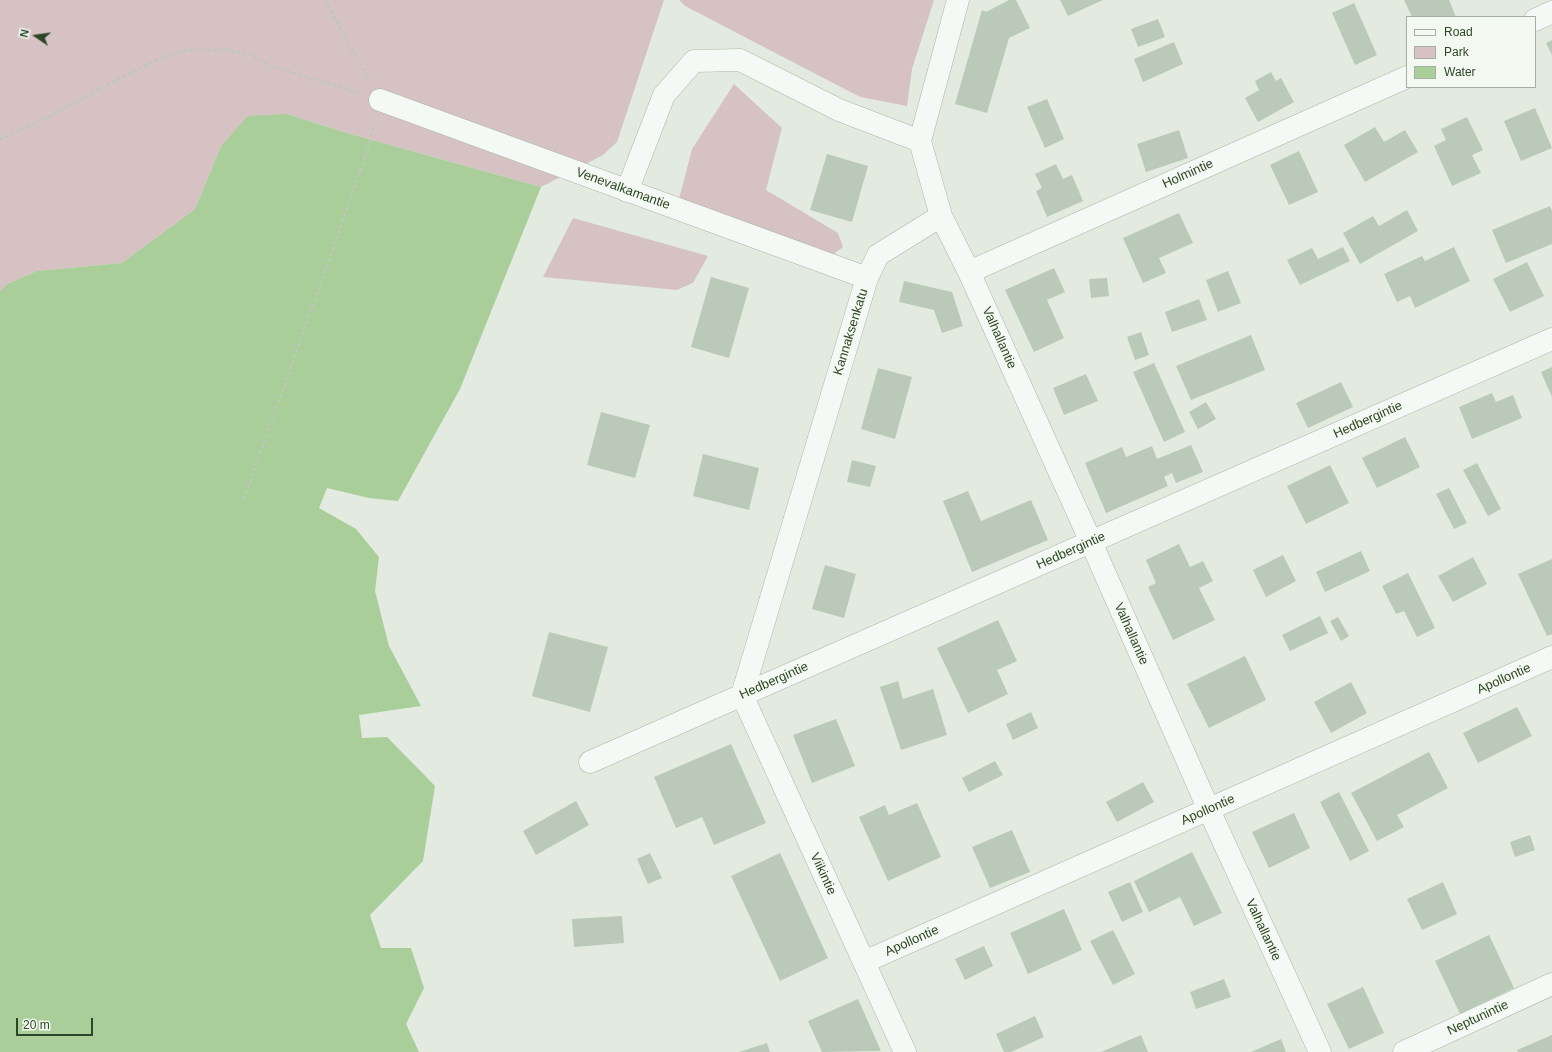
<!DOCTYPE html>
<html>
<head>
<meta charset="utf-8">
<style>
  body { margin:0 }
  #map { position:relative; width:1552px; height:1052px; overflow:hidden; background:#e3ebe1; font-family:Arial,sans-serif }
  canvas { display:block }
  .legend { position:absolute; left:1406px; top:16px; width:130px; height:72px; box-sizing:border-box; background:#f3f8f1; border:1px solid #a4b0a1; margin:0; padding:5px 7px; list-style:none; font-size:12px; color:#2d4528 }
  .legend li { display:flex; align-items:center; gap:8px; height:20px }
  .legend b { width:20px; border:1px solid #a4b0a1 }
  .north { position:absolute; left:16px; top:16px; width:40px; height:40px; -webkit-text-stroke:3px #f3f8f1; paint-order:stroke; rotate:283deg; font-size:11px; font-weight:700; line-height:16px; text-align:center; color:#2d4528 }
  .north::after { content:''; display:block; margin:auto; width:14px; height:18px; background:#2d4528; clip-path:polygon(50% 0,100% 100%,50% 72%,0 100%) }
  .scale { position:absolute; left:16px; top:1018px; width:77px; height:18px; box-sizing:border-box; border:2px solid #2d4528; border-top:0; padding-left:5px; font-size:12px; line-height:14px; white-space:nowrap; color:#2d4528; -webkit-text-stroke:3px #f3f8f1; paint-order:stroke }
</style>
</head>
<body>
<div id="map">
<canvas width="1552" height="1052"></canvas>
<ul class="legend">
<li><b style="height:5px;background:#f5f9f5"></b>Road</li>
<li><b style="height:11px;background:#d6c2c3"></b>Park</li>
<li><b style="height:11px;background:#a9ce9a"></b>Water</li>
</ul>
<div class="north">N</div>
<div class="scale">20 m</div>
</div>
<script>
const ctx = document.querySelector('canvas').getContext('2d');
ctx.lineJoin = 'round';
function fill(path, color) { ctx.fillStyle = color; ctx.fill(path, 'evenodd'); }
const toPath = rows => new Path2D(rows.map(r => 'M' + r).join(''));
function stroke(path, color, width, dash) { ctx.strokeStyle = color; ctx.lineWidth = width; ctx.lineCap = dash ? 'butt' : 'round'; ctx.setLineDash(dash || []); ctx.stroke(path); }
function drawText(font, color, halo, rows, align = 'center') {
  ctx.font = font + ' Arial,sans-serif'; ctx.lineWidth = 3; ctx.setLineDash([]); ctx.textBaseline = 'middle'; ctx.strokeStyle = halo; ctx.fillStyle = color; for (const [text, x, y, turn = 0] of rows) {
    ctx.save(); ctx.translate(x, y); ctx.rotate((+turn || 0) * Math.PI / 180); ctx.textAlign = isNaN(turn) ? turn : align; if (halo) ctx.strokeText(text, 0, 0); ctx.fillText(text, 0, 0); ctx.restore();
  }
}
const green = toPath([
  [0,0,664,0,617,142,603,155,541,187,347,133,287,114,221,146,195,209,122,263,37,271,7,284,0,291],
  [679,0,934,0,912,69,907,106,860,97,685,6],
  [734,84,782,128,766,190,838,233,843,247,831,256,679,199,692,149],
  [573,218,708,256,693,283,677,290,543,277]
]);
const water = toPath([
  [287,114,347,133,541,187,460,389,398,501,369,498,327,488,319,508,356,529,379,557,375,591,389,646,421,706,359,715,362,738,387,737,435,786,423,861,370,915,381,948,411,948,424,988,406,1024,419,1052,0,1052,0,291,7,284,37,271,122,263,195,209,221,146,248,116]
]);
const building = toPath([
  [1009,0,1016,0,1030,28,1009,38,987,113,955,104,982,10,986,12],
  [1060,0,1103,0,1068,16],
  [1404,0,1449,0,1456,17,1412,17],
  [1354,3,1377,55,1355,65,1332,13],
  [1158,19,1165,37,1138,47,1131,29],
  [1552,40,1552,55,1546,43],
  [1174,42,1183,64,1143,82,1134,59],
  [1271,72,1276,81,1281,78,1294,102,1258,122,1245,98,1259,90,1255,81],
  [1047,99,1064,139,1045,148,1027,107],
  [1535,108,1552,148,1521,161,1504,121],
  [1467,117,1483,150,1472,155,1481,173,1452,186,1434,146,1446,140,1441,129],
  [1375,127,1384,142,1405,130,1418,152,1365,182,1344,145],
  [1179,130,1188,158,1146,172,1137,144],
  [1299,151,1318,192,1289,205,1270,165],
  [827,154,868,166,852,222,810,210],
  [1056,164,1063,179,1072,175,1083,201,1047,217,1036,191,1042,188,1035,174],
  [1550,206,1552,211,1552,244,1506,263,1492,230],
  [1407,210,1418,231,1360,264,1343,233,1373,216,1379,226],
  [1179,213,1193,243,1159,258,1166,273,1143,283,1123,238],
  [1343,247,1350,261,1300,285,1287,260,1312,248,1318,259],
  [1454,247,1470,281,1415,308,1410,296,1397,302,1384,274,1422,256,1425,261],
  [1527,262,1544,296,1510,312,1493,279],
  [1054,268,1065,292,1047,300,1064,338,1034,352,1005,290],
  [1228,271,1241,303,1218,312,1206,280],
  [711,277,749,288,729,358,691,347],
  [1107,278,1109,296,1091,298,1089,279],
  [904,281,952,292,963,326,942,333,934,310,899,302],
  [1199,299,1207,320,1172,332,1165,312],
  [1141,332,1149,355,1135,360,1127,337],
  [1251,335,1265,370,1191,400,1176,366],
  [1154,363,1185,432,1164,442,1133,372],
  [1552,367,1552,397,1541,372],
  [878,368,912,377,895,439,861,429],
  [1086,374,1098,401,1064,415,1053,388],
  [1341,382,1353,407,1308,428,1296,403],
  [1492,393,1496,402,1513,395,1522,418,1472,439,1459,407],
  [1206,402,1216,419,1198,429,1189,412],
  [601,412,650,425,635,478,587,465],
  [1405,437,1420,467,1377,488,1362,458],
  [1191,445,1203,472,1176,483,1172,473,1164,477,1168,486,1106,513,1085,463,1122,447,1126,457,1152,446,1157,459],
  [703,454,759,468,749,510,693,496],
  [852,460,876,466,870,487,847,482],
  [1477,463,1501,509,1488,516,1463,470],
  [1330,465,1349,503,1306,524,1287,486],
  [1449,488,1467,523,1454,529,1436,494],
  [968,491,981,521,1031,500,1048,540,972,572,943,501],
  [1179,544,1190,567,1203,561,1213,581,1199,588,1215,620,1173,640,1148,587,1156,583,1146,560],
  [1361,551,1370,571,1325,592,1316,572],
  [1283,555,1296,581,1266,597,1253,570],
  [1473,557,1487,584,1453,602,1438,576],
  [1552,559,1552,634,1547,636,1518,574],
  [825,565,856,574,844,618,812,609],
  [1408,573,1435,628,1417,637,1404,611,1396,614,1382,586],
  [1320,616,1328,633,1290,651,1282,635],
  [1338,617,1349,636,1341,641,1330,621],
  [998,620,1017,661,997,670,1008,694,968,713,937,648],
  [549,632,608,647,590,712,532,696],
  [1245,656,1266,700,1209,728,1187,684],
  [898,681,903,699,933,689,947,735,901,750,880,687],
  [1351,682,1367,713,1331,733,1314,702],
  [1517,707,1532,736,1478,763,1463,733],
  [1031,712,1038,728,1013,740,1006,724],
  [836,719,855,766,812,783,793,735],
  [731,744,766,823,714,845,702,817,676,828,654,777],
  [1429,752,1448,788,1397,815,1404,827,1377,841,1351,793],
  [995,761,1003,775,969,792,962,778],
  [1143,782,1154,802,1117,822,1106,802],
  [1339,792,1369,851,1350,861,1320,802],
  [576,801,589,825,536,855,523,831],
  [917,803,941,857,888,881,859,817,885,805,889,815],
  [1294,813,1310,848,1269,868,1252,832],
  [1012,830,1030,872,990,888,972,847],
  [1530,835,1535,850,1515,857,1510,842],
  [1192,852,1222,913,1194,926,1180,897,1149,912,1134,881],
  [650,853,662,878,648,884,637,859],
  [780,853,828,958,780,981,731,876],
  [1130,882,1143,912,1122,922,1108,892],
  [1443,882,1457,914,1422,930,1407,899],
  [1064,909,1082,950,1028,974,1010,933],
  [622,916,624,943,574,947,572,919],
  [1113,930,1135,974,1113,985,1090,941],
  [1489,935,1514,988,1460,1014,1435,961],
  [984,946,993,966,965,980,955,959],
  [1224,979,1231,997,1196,1009,1190,992],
  [1363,987,1384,1033,1349,1049,1327,1004],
  [858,999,881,1051,822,1052,808,1021],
  [1035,1016,1044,1037,1011,1052,1004,1052,996,1034],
  [1141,1035,1148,1052,1101,1052],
  [1552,1035,1552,1052,1518,1052,1517,1050],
  [1281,1039,1286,1052,1251,1052],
  [767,1043,770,1052,739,1052]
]);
const path = toPath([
  [325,0,369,80],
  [0,139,49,117,112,82,160,58,185,50,228,50,251,55,272,66,358,93],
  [244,499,366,155,374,124]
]);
const minor = toPath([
  [1535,20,1552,12],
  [380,100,867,278],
  [627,191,664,95,694,61,740,60,839,110,920,141],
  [941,216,969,272,1091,542,1209,810,1320,1052],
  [969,272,1407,77],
  [590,762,1552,339],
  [864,962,1552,657],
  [905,1052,742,695,867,278,878,255,941,216,920,141,958,0],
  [1404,1052,1552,984]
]);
const streetNames = [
  ["Holmintie",1188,174,-24],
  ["Venevalkamantie",623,189,20],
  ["Kannaksenkatu",851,332,-73],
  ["Valhallantie",999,338,66],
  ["Hedbergintie",1368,420,-24],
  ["Hedbergintie",1071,551,-24],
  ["Valhallantie",1131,634,66],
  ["Apollontie",1504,679,-24],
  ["Hedbergintie",774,681,-24],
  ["Apollontie",1208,810,-24],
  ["Viikintie",823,874,65],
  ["Valhallantie",1263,930,65],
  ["Apollontie",912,941,-24],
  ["Neptunintie",1478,1018,-25]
];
fill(green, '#d6c2c3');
fill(water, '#a9ce9a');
fill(building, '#bbc9b8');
stroke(minor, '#a9b6a6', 23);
stroke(path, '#bdc7bc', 2.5, [3, 3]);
stroke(minor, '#f5f9f5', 22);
drawText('13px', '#2d4528', '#f3f8f1', streetNames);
</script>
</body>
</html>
